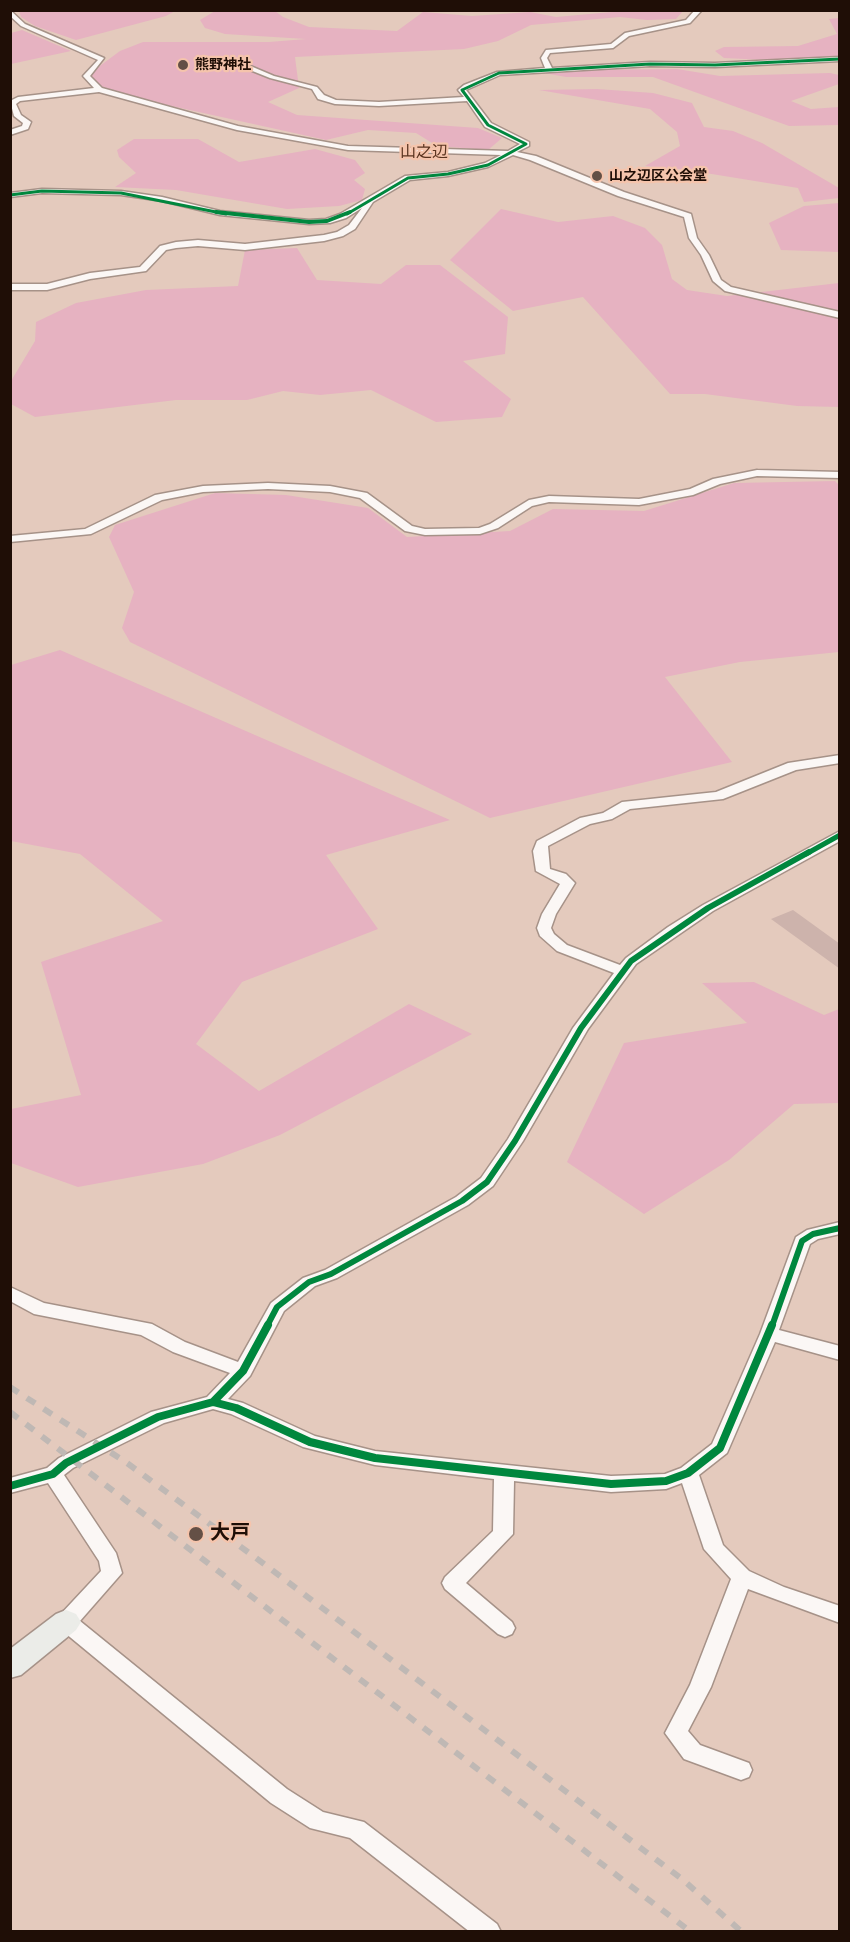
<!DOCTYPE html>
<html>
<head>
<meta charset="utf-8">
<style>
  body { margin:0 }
  #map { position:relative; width:850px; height:1942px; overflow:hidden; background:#e4cabd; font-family:"Archivo Narrow",sans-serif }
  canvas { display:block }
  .frame { position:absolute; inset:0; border:12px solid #1f0e06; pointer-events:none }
</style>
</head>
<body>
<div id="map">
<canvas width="850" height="1942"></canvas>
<div class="frame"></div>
</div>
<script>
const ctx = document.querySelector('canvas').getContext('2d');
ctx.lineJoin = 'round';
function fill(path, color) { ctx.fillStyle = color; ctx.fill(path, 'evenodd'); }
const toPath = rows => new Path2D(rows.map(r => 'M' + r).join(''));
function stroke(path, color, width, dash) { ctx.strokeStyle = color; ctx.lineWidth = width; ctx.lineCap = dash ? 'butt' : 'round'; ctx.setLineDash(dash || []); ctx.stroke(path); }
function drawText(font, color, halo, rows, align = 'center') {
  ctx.font = font + ' "Archivo Narrow","Noto Sans JP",sans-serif'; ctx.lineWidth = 4.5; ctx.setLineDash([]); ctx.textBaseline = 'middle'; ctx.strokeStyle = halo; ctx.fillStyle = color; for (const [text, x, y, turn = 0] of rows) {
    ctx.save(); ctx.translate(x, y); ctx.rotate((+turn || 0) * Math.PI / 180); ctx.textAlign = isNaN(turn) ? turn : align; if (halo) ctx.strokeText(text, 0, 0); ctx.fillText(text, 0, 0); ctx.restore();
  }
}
const green = toPath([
  [19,11,19,10,175,11,166,16,76,40,35,26,21,17],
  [215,11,275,11,283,17,309,27,397,31,423,12,472,16,530,12,556,17,623,11,683,11,676,19,647,20,620,17,531,25,498,41,464,49,295,57,299,88,268,102,297,115,478,128,502,138,488,150,437,146,416,133,368,130,326,140,167,105,116,93,93,83,89,74,120,51,143,42,269,42,306,39,225,34,205,28,200,20],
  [839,18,839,56,766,60,724,58,715,51,724,47,798,46,837,34,829,19],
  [22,30,71,51,11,64,11,33],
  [677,69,720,76,830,73,839,75,839,84,791,101,811,109,839,107,839,125,789,126,653,77,566,77,544,73,568,70],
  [597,89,653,93,692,103,704,127,733,131,762,143,839,188,839,198,804,202,798,188,687,170,645,166,680,146,677,132,650,109,539,90],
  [134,139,198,139,239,162,315,149,355,160,365,173,354,180,365,189,362,200,339,206,287,209,176,190,115,187,136,173,119,157,117,150],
  [839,203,839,252,781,250,769,223,804,206],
  [501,209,558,222,613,216,645,228,662,245,672,279,687,290,727,296,839,283,839,407,797,406,705,394,670,394,583,297,513,311,450,260],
  [297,248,317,280,381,284,406,265,440,265,508,317,505,354,463,361,511,399,502,417,436,422,371,390,320,395,283,391,247,400,176,400,35,417,11,404,11,381,35,341,36,322,76,303,146,290,238,286,245,250],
  [835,481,840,486,839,652,740,662,665,677,732,762,490,818,130,642,122,628,134,592,109,537,115,525,215,493,286,495,368,508,407,537,510,531,553,509,644,511,734,483],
  [60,650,450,820,326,855,378,929,242,982,196,1044,259,1091,409,1004,472,1034,280,1135,203,1164,78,1187,11,1163,11,1109,81,1095,41,962,163,921,80,854,11,841,11,665],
  [754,982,824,1015,839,1009,839,1103,794,1104,729,1160,644,1214,567,1162,624,1043,747,1023,702,983]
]);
const building = toPath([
  [793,910,840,944,840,969,771,919]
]);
const street = toPath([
  [10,10,25,24,104,58,90,76,102,88,238,126,348,146,508,151,520,144,485,127,467,101,379,106,335,104,318,99,312,89,270,78,245,68,203,64,206,62,248,65,274,76,317,87,324,95,336,100,379,102,464,97,458,90,464,85,497,72,545,68,541,58,546,50,611,44,625,33,686,20,695,10,702,10,690,23,629,36,613,48,550,53,547,58,552,68,650,62,715,63,840,57,840,61,715,67,650,66,500,75,466,90,491,123,529,142,529,146,517,152,536,156,624,192,691,214,697,238,709,255,721,280,731,287,840,312,840,318,725,291,713,281,701,255,689,238,684,217,618,196,530,160,513,155,488,167,448,176,410,180,373,202,355,229,343,236,324,241,245,250,198,246,176,248,166,250,146,271,90,279,47,290,10,290,10,284,47,284,90,273,140,267,160,246,176,242,198,240,245,244,324,235,337,232,349,225,362,208,346,218,330,223,309,224,220,215,162,201,121,195,42,193,10,197,10,193,42,189,121,191,162,197,220,211,309,220,326,219,340,214,405,176,448,172,485,163,501,155,348,150,237,130,99,92,20,101,16,104,21,115,31,122,28,129,10,135,10,130,22,126,23,123,14,116,10,101,18,97,94,88,83,76,98,60,21,26,10,16,10,10],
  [757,470,840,472,840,478,757,476,720,484,693,495,639,505,549,502,532,506,498,528,480,534,425,535,405,531,360,498,330,492,268,489,203,492,162,500,91,534,10,542,10,536,85,529,155,495,203,486,268,483,330,486,367,493,412,526,425,529,479,528,490,524,529,500,549,496,639,499,690,489,713,479,757,470],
  [840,755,840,763,796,770,723,799,630,809,612,819,590,824,548,846,550,869,566,874,575,883,556,914,551,928,554,934,567,945,620,965,626,958,668,927,703,905,840,831,840,841,713,911,636,964,588,1029,523,1141,493,1186,468,1205,337,1278,315,1286,284,1311,250,1376,228,1399,243,1403,315,1436,375,1451,611,1476,665,1474,681,1468,712,1444,760,1334,796,1237,807,1230,840,1222,840,1234,818,1239,810,1244,779,1330,840,1346,840,1360,775,1342,727,1453,699,1475,723,1545,749,1571,784,1587,840,1606,840,1623,748,1589,711,1687,688,1731,700,1745,749,1763,752,1770,749,1777,741,1780,684,1759,665,1733,690,1685,731,1579,704,1549,682,1483,666,1489,611,1492,514,1481,513,1534,466,1583,512,1622,515,1628,512,1634,505,1637,498,1634,445,1589,442,1583,445,1577,493,1531,494,1479,375,1465,303,1447,231,1414,213,1409,164,1423,73,1468,64,1475,116,1553,122,1573,80,1621,287,1789,323,1812,364,1822,497,1924,501,1932,470,1932,350,1838,310,1828,271,1803,59,1628,56,1622,59,1616,101,1571,99,1561,48,1483,10,1493,10,1478,47,1468,59,1458,151,1412,207,1397,230,1373,173,1352,141,1335,34,1314,10,1301,10,1287,44,1303,152,1324,185,1342,238,1362,271,1303,303,1278,325,1270,456,1197,481,1178,508,1139,573,1028,614,973,557,951,540,936,537,928,542,914,560,884,536,871,533,851,537,841,580,818,603,813,622,802,716,792,788,763,840,755]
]);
const secondary = toPath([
  [66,1610,76,1614,81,1622,76,1630,21,1675,10,1678,10,1649,56,1614,66,1610]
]);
const rail = toPath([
  [10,1387,127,1463,256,1558,682,1879,742,1932],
  [10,1412,691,1932]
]);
const cyclewayFar4 = toPath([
  [10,195,42,191,121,193,226,214],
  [347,214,408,178,448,174,488,165,526,144,488,125,462,90,499,73,650,64,715,65,840,59]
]);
const cyclewayFar3 = toPath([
  [216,212,309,222,327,221,350,212]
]);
const cyclewayFar2 = toPath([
  [806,854,840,835]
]);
const cyclewayFar1 = toPath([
  [267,1326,277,1307,309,1282,331,1274,462,1201,487,1182,515,1141,581,1028,631,961,708,908,809,852],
  [772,1326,802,1241,813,1234,840,1228]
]);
const cycleway = toPath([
  [213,1402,243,1371,268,1325],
  [10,1486,53,1474,66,1463,158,1417,213,1402,236,1408,310,1442,375,1458,611,1484,666,1481,688,1473,720,1448,772,1325]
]);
const markers = [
  [183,65,6,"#645046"],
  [597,176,6,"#645046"],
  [196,1534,8,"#645046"]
];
const farPoinames = [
  ["熊野神社",195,65],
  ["山之辺区公会堂",609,176]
];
const farQuarternames = [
  ["山之辺",424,153]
];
const nearPoinames = [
  ["大戸",210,1534]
];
fill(green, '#e6b2c1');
fill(building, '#cdb3ac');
stroke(street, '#a69288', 3);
stroke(secondary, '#a69288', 3);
fill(street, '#fbf7f5');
fill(secondary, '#ebece8');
stroke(rail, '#bfb8b4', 6, [10, 10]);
stroke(cyclewayFar4, '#00873e', 3);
stroke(cyclewayFar3, '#00873e', 4);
stroke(cyclewayFar2, '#00873e', 5);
stroke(cyclewayFar1, '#00873e', 6);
stroke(cycleway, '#00873e', 8);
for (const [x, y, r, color] of markers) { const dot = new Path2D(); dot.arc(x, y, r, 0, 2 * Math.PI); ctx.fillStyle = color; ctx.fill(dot); stroke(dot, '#f5c4ac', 2); }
drawText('bold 14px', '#1f0e06', '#f5c4ac', farPoinames, 'left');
drawText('16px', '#5a331f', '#f5c4ac', farQuarternames);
drawText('bold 20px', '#1f0e06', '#f5c4ac', nearPoinames, 'left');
</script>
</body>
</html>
